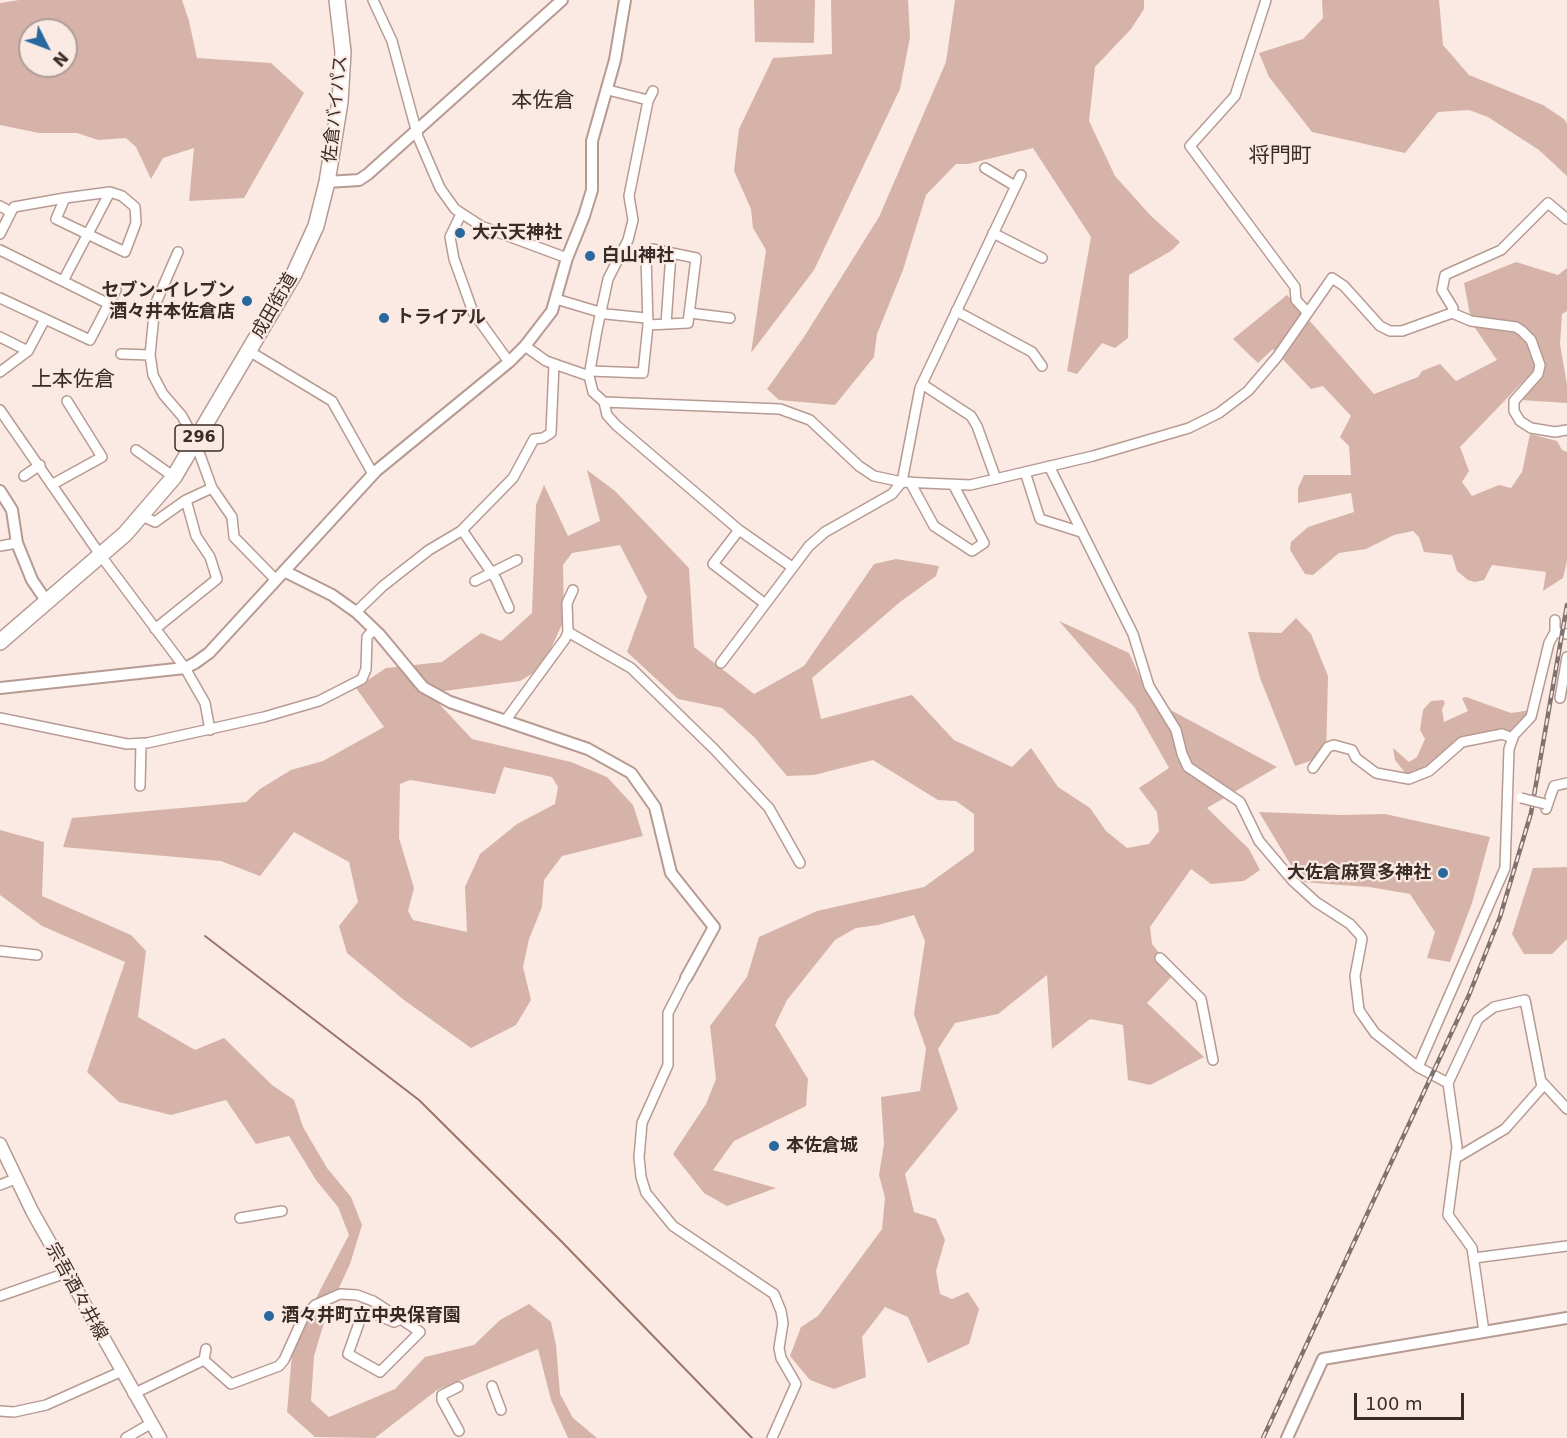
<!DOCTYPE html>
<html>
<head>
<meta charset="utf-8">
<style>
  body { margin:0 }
  #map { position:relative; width:1567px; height:1438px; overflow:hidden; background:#fbe9e3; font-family:"DejaVu Sans",sans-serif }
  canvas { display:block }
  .north { position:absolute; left:18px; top:18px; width:60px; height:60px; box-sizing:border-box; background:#fbe9e3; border:2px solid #ad9d98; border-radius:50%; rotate:132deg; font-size:16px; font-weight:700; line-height:24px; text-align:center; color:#372c28 }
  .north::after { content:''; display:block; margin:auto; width:21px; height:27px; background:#29689e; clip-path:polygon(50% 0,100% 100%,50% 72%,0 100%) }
  .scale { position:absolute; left:1354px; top:1393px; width:110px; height:27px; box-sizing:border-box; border:3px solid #372c28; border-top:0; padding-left:8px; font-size:18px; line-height:21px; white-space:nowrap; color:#372c28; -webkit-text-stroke:4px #fbe9e3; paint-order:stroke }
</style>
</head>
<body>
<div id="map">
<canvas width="1567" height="1438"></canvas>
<div class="north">N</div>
<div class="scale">100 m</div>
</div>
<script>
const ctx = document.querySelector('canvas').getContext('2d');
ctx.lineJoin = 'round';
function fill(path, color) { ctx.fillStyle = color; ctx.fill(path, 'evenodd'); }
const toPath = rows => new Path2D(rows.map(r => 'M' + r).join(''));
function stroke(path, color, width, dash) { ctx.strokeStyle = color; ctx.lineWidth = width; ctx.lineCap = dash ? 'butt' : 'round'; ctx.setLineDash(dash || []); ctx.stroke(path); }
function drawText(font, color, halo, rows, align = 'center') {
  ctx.font = font + ' "DejaVu Sans","Noto Sans JP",sans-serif'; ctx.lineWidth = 4.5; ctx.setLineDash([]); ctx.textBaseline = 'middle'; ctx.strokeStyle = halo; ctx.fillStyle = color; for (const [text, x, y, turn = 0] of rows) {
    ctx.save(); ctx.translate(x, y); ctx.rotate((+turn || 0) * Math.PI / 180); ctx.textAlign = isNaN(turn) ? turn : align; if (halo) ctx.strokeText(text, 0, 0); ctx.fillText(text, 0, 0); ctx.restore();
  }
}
const green = toPath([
  [19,0,182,0,189,21,197,58,271,63,304,93,244,198,189,201,194,148,163,158,151,179,136,147,126,138,98,140,77,133,39,133,0,125,0,3],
  [30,30,66,30,66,66,30,66],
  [754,0,815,0,814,43,755,42],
  [831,0,908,0,910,37,900,89,814,270,751,353,766,250,753,228,751,209,734,171,739,129,773,58,832,54],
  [955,0,1144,0,1144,9,1131,29,1095,67,1089,121,1115,176,1151,216,1180,242,1171,251,1129,275,1128,338,1115,348,1102,343,1077,374,1067,371,1091,237,1033,148,968,164,956,164,926,195,903,270,877,334,874,357,835,405,779,400,767,389,804,337,879,217,946,62],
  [1322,0,1439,0,1443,45,1469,75,1543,105,1564,119,1567,124,1567,176,1539,150,1488,117,1469,110,1438,112,1405,153,1312,132,1269,77,1259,53,1303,39,1323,18],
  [1516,262,1558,275,1567,268,1567,311,1562,314,1560,344,1567,385,1567,403,1521,400,1542,378,1541,364,1523,329,1471,320,1464,283],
  [1287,295,1374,394,1418,377,1422,371,1440,364,1456,381,1497,360,1471,322,1515,328,1530,341,1539,365,1460,447,1469,471,1462,482,1472,496,1499,485,1511,488,1522,472,1530,434,1557,441,1562,450,1567,452,1567,561,1563,578,1543,591,1546,572,1492,565,1484,580,1475,582,1468,580,1457,571,1452,555,1424,552,1419,537,1413,531,1394,535,1366,549,1339,553,1313,575,1305,574,1290,550,1291,542,1308,527,1354,512,1351,493,1298,503,1298,488,1304,475,1351,475,1349,446,1340,437,1351,416,1323,386,1311,389,1273,349,1258,363,1233,339],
  [587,470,615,491,689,568,694,647,754,694,804,666,874,564,896,559,939,566,936,576,900,602,812,678,821,719,912,695,954,740,1012,767,1031,748,1058,787,1090,808,1106,831,1127,848,1149,844,1159,831,1157,812,1139,788,1169,768,1135,708,1059,621,1129,653,1150,699,1277,767,1207,808,1249,849,1260,870,1244,881,1211,884,1191,869,1150,927,1152,944,1175,973,1147,1003,1204,1057,1150,1085,1128,1080,1123,1025,1090,1019,1052,1049,1047,975,998,1014,955,1023,938,1049,958,1109,905,1174,914,1212,936,1219,945,1240,936,1271,940,1294,952,1299,968,1292,979,1309,969,1344,928,1363,908,1317,885,1307,862,1337,866,1377,834,1389,810,1380,790,1356,801,1327,818,1316,882,1229,885,1198,879,1175,884,1144,881,1097,920,1091,926,1049,914,1014,925,941,914,915,878,925,856,928,835,940,787,1000,775,1025,808,1079,806,1106,734,1141,713,1170,776,1188,727,1206,704,1193,673,1154,706,1104,716,1079,710,1026,747,977,759,937,817,911,924,887,974,851,974,814,956,801,938,800,873,760,814,775,787,776,754,737,722,708,678,699,627,652,647,597,620,545,572,553,563,565,564,620,542,668,520,681,429,693,472,739,571,762,607,777,633,805,643,836,562,856,544,880,542,907,529,939,523,967,531,1000,516,1025,471,1048,404,1000,347,953,339,926,358,902,349,862,294,832,260,876,221,861,63,847,72,818,246,802,260,789,291,770,323,761,384,727,356,688,386,668,442,662,481,633,501,641,532,613,536,505,544,485,568,536,600,521],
  [504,767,552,777,558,787,555,804,517,824,480,854,465,887,467,932,413,920,408,911,414,888,399,838,400,784,410,780,495,794],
  [1296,618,1311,634,1328,676,1326,756,1295,766,1260,678,1248,632,1281,633],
  [1466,697,1511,713,1531,710,1514,733,1476,736,1432,766,1414,775,1406,774,1395,760,1393,748,1409,762,1417,757,1425,739,1420,730,1423,710,1431,701,1443,700,1445,703,1442,709,1444,722,1468,711,1462,698],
  [1259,812,1341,815,1385,814,1490,837,1472,903,1450,962,1427,958,1435,932,1410,894,1369,887,1301,882],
  [0,830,44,842,42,896,131,935,146,951,138,1017,195,1050,224,1038,272,1085,294,1100,303,1127,327,1168,351,1197,362,1225,350,1264,326,1316,314,1356,311,1401,329,1417,395,1389,425,1357,474,1345,500,1320,529,1304,551,1322,556,1345,560,1394,573,1418,597,1438,568,1438,551,1400,538,1349,437,1390,375,1438,315,1437,287,1412,293,1342,349,1235,338,1207,316,1180,289,1136,256,1144,226,1100,171,1115,119,1102,87,1072,125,962,42,926,0,895],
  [1567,867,1567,939,1552,954,1524,954,1512,934,1533,868]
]);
const stream = toPath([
  [205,936,419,1100,562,1242,752,1438]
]);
const minor = toPath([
  [373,0,392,41,418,137,440,188,455,209,481,226,567,258],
  [1266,0,1235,96,1190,146,1295,287,1296,300,1307,312],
  [608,90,648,100],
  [653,91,648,101,629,196,633,220,628,240,608,279,597,330,589,376,593,392,604,402,780,409,810,420,859,466,874,476,902,482,970,485,1093,456,1189,428,1219,413,1248,391,1277,357,1332,278,1344,286,1380,326,1390,331,1402,331,1452,313,1471,321,1516,327,1522,331,1531,340,1540,365,1538,374,1514,401,1514,411,1520,421,1531,428,1555,432,1567,430],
  [985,168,1015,186],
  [110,192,122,196,135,207,136,223,125,252,56,219,65,198,110,192],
  [0,206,11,212,14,207,65,198],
  [461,214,450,237,454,259,473,312,509,362],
  [993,233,1042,258],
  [0,234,11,212],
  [0,250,109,304],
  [178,252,155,305,150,355,153,375,163,394,182,416,190,431],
  [622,252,645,258],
  [63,281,110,192],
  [0,298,90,340,116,290],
  [556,299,606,314,646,318],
  [956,311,1032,352,1042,366],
  [690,313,730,318],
  [1452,313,1453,308,1442,290,1445,275,1501,250,1548,203,1567,219],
  [666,324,671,253],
  [0,337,28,351],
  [525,346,546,361,589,376],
  [249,351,332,401,373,474],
  [121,354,150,355],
  [591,371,643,373,648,325,646,255,652,249,696,258,688,323,648,325],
  [0,372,28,351,45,319],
  [922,384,971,416,977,426,996,479],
  [604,402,607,415,616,425,739,530,792,567],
  [0,410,101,556,185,668,205,703,210,730],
  [136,450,174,477],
  [200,455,212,488,232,517,234,537,276,580],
  [1049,466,1133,634,1149,686,1176,730,1182,754,1188,767,1240,802,1259,841,1293,881,1316,902,1350,924,1360,935,1362,939,1355,976,1359,1010,1363,1016,1375,1033,1418,1067,1448,1083,1457,1147,1448,1215,1472,1248,1484,1332],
  [1025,472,1040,519,1081,532],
  [24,476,40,465],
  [910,482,934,526,972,551,984,543,954,486],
  [53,484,102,457,67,401],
  [142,516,155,522,186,500,212,488],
  [462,530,496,579,509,608],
  [739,530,713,564,764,603],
  [0,546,17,543],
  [475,581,517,560],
  [356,612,383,586,429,550,461,531,513,478,534,439,543,438,551,433,554,364],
  [155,629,217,579,210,557,196,536,186,500],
  [568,632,631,668,714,749,769,808,800,863],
  [1555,632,1567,634],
  [721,663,809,546,825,532,892,494,902,482,920,388,1021,175],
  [1560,698,1567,657],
  [0,718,127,744,147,743,264,717,319,701,362,679,366,669,367,637,374,629],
  [505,721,565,639,568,632,567,603,573,590],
  [1313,768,1328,747,1334,745,1352,750,1356,758,1376,773,1409,779,1429,771,1462,742,1502,734,1512,738],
  [140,786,141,743],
  [1546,809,1554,786,1567,783],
  [0,951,37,955],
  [1160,958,1201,999,1213,1060],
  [686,978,668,1013,668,1065,642,1123,639,1157,641,1177,646,1193,673,1226,774,1294,781,1311,783,1323,779,1348,781,1358,796,1384,772,1438],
  [1418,1067,1505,868,1509,749,1514,735,1531,717,1549,643,1555,632,1555,620],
  [1448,1083,1478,1019,1494,1007,1525,1000,1542,1087,1505,1129,1456,1158],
  [1543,1083,1567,1109],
  [0,1185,15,1179],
  [240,1218,282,1211],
  [1474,1258,1567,1246],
  [0,1296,66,1273],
  [204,1360,231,1384,279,1366,284,1360,303,1318,315,1305,340,1294,357,1295,373,1301,390,1312,401,1319,420,1332,380,1372,348,1354,364,1309,394,1322,401,1319],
  [492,1386,501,1410],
  [458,1387,442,1395,442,1400,459,1431],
  [133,1394,204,1360,206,1349],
  [0,1411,14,1412,46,1405,120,1372],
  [126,1438,150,1424]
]);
const tertiary = toPath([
  [327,182,359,180,368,174,562,0],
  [0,491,12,510,17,543,32,580,47,602],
  [284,571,332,595,356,612,379,634,423,687,450,702,588,749,631,773,655,807,671,873,714,927,686,978],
  [0,688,185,668,195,663,209,653,376,471,509,362,525,346,552,311,567,258,584,216,592,190,592,141,615,60,625,0],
  [1287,1438,1323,1359,1567,1318]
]);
const secondary = toPath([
  [0,1144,32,1211,160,1438]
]);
const trunk = toPath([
  [0,642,125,534,174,477,294,274,316,226,327,182,340,102,343,52,337,0]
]);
const rail = toPath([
  [1263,1438,1469,995,1500,917,1531,813,1567,605]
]);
const minorBridge = toPath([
  [1521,798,1545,804]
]);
const markers = [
  [460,233,6,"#29689e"],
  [590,256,6,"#29689e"],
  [247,301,6,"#29689e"],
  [384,318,6,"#29689e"],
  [1443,873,6,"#29689e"],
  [774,1146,6,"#29689e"],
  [269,1316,6,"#29689e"]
];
const shields = [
  [199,438,48]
];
const shieldNames = [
  ["296",199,438]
];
const streetNames = [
  ["佐倉バイパス",336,109,-84],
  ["成田街道",275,306,-60],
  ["宗吾酒々井線",76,1292,61]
];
const poiNames = [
  ["大六天神社",472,233],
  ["白山神社",602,256],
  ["セブン-イレブン",235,291,"right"],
  ["酒々井本佐倉店",235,312,"right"],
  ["トライアル",396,318],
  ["大佐倉麻賀多神社",1431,873,"right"],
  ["本佐倉城",786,1146],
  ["酒々井町立中央保育園",281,1316]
];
const quarterNames = [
  ["本佐倉",543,102],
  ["将門町",1280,157],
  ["上本佐倉",73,381]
];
fill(green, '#d6b3a8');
stroke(stream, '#9a7568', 2);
stroke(minor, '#b79b93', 12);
stroke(tertiary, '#b79b93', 14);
stroke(secondary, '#b79b93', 15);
stroke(trunk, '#b79b93', 18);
stroke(minor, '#fff', 9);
stroke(tertiary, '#fff', 10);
stroke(secondary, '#fff', 12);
stroke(trunk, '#fff', 15);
stroke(rail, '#80726d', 4.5);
stroke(rail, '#fbe9e3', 2, [7]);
stroke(minorBridge, '#b79b93', 12, []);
stroke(minorBridge, '#fff', 9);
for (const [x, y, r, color] of markers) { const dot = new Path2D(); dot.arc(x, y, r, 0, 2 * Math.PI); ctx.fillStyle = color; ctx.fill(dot); stroke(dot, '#fbe9e3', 2); }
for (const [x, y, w] of shields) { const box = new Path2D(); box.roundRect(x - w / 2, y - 13, w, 26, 4.5); ctx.fillStyle = '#fbe9e3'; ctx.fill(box); stroke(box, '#372c28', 1.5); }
drawText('bold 16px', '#372c28', null, shieldNames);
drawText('18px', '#372c28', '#fbe9e3', streetNames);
drawText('bold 18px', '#372c28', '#fbe9e3', poiNames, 'left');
drawText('21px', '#372c28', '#fbe9e3', quarterNames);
</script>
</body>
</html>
